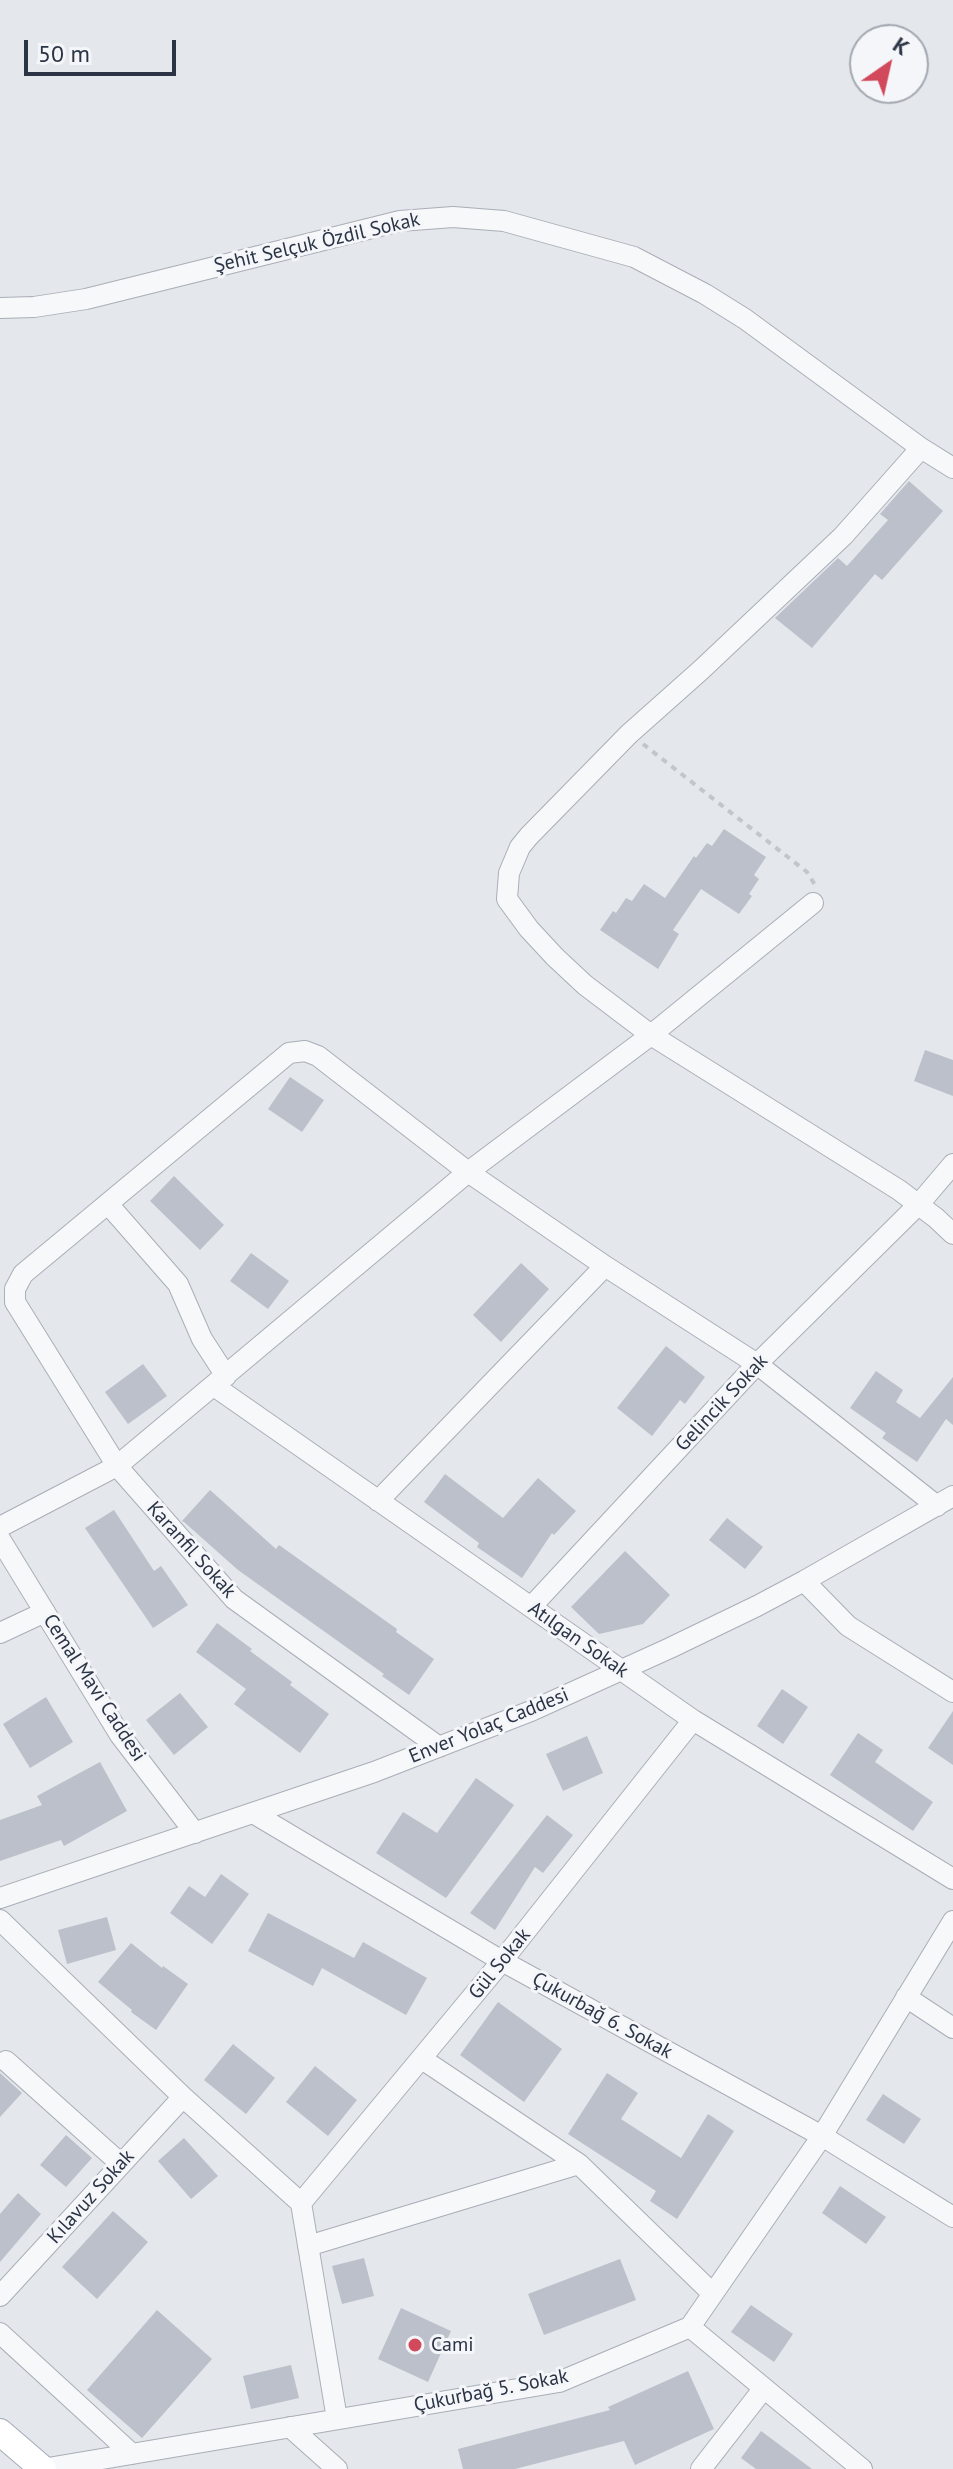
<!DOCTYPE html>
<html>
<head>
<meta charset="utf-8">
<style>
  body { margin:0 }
  #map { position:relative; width:953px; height:2469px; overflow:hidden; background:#e4e7ec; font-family:"PT Sans",sans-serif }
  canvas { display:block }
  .north { position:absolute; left:849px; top:24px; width:80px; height:80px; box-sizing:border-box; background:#f4f6f9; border:2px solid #a4a8b1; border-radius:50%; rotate:34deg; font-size:22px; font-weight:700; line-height:32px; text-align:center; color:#2b3445 }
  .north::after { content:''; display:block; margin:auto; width:28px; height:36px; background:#d1495b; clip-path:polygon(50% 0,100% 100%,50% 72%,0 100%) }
  .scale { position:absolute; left:24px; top:40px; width:152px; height:36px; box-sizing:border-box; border:4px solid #2b3445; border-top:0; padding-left:10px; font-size:24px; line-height:28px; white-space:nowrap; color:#2b3445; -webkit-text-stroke:6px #f4f6f9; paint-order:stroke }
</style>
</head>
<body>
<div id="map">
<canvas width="953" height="2469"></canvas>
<div class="north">K</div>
<div class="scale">50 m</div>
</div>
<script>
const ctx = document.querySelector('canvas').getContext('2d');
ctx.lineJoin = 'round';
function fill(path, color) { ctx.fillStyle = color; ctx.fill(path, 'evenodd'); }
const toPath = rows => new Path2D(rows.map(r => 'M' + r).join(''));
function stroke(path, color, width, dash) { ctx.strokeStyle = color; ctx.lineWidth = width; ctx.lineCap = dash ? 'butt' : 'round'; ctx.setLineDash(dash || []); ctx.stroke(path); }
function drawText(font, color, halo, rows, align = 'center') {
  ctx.font = font + ' "PT Sans",sans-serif'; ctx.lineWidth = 6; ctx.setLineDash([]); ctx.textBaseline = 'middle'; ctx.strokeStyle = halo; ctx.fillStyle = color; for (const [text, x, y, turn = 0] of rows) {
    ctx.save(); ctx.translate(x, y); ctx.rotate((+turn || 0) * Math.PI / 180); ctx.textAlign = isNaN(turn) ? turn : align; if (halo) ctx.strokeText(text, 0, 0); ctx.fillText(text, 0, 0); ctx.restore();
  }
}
const building = toPath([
  [909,481,943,511,882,580,875,574,812,648,775,618,838,558,847,566,888,520,880,514],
  [724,829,766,857,754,875,759,879,749,894,752,896,739,914,701,889,673,930,679,934,658,969,600,930,613,911,616,913,626,898,632,901,644,884,665,898,694,856,696,858,707,843,712,846],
  [925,1050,953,1060,953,1096,914,1081],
  [290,1077,324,1100,302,1132,268,1109],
  [174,1176,224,1225,200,1250,150,1201],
  [251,1253,289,1281,268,1309,230,1281],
  [521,1263,549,1289,501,1342,473,1315],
  [666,1346,705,1377,685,1404,680,1400,652,1436,617,1408],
  [143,1364,167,1396,128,1424,105,1392],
  [876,1371,903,1390,896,1402,920,1418,953,1377,953,1425,946,1419,917,1462,882,1438,886,1433,850,1408],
  [445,1474,503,1518,538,1478,576,1511,554,1535,552,1533,522,1578,477,1547,479,1543,424,1502],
  [210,1490,276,1549,279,1545,397,1629,396,1632,434,1659,409,1695,382,1676,384,1674,238,1570,184,1522,182,1521],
  [114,1510,154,1571,161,1566,188,1605,153,1628,85,1528],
  [727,1518,763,1547,745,1569,709,1540],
  [625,1551,670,1595,643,1624,599,1634,571,1607],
  [217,1623,252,1649,250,1651,292,1682,290,1685,329,1714,300,1753,234,1704,246,1689,196,1652],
  [782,1689,808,1707,783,1744,757,1726],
  [180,1693,208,1727,174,1755,146,1720],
  [46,1697,73,1742,30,1768,3,1724],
  [953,1711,953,1765,928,1748],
  [858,1733,883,1750,875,1762,933,1802,913,1831,830,1775],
  [587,1736,603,1773,563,1791,546,1754],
  [100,1762,127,1811,64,1846,61,1840,0,1861,0,1820,42,1805,37,1796],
  [476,1778,514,1805,446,1898,376,1853,403,1812,437,1833],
  [547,1815,573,1835,543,1873,535,1867,495,1930,470,1913],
  [221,1874,249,1894,212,1944,170,1913,189,1886,205,1897],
  [268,1913,354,1958,363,1942,427,1978,406,2015,322,1968,313,1986,248,1951],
  [107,1917,116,1950,67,1964,58,1930],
  [131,1943,162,1968,163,1966,188,1984,156,2030,131,2012,132,2010,98,1982],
  [498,2002,562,2049,524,2102,460,2055],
  [233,2044,275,2078,246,2114,204,2080],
  [315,2066,357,2100,328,2136,286,2102],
  [0,2073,22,2093,0,2117],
  [607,2073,638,2093,621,2119,681,2158,708,2114,734,2131,677,2219,650,2201,656,2191,568,2134],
  [883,2094,921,2119,904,2144,866,2120],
  [66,2135,92,2158,66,2187,40,2165],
  [184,2138,218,2176,191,2199,158,2161],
  [840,2186,886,2217,866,2244,822,2213],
  [18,2193,41,2214,0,2262,0,2214],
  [113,2211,148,2242,97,2299,62,2267],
  [364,2258,374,2296,342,2304,332,2266],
  [620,2259,636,2300,544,2335,528,2294],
  [751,2305,793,2334,774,2362,731,2332],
  [401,2308,451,2331,428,2382,378,2359],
  [157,2310,212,2359,142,2438,87,2390],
  [291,2365,299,2398,251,2409,243,2376],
  [688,2371,714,2429,635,2465,624,2441,515,2469,463,2469,458,2449,610,2410,608,2407],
  [761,2431,812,2469,756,2469,741,2458]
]);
const path = toPath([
  [643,744,807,872,815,885]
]);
const minor = toPath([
  [0,308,34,307,86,299,400,221,453,217,504,221,634,257,705,294,745,319,921,448,953,468],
  [921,448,843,536,701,670,629,734,529,836,520,847,509,873,507,899,529,929,555,957,585,985,651,1035,899,1190,936,1218,953,1234],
  [108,1204,178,1284,202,1339,226,1376],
  [214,1386,693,1720,953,1879],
  [378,1501,605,1266],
  [0,1527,117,1466,468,1172,651,1035,813,903],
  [0,1539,120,1735,195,1833],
  [804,1581,848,1626,953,1692],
  [531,1607,757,1364,919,1204,953,1164],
  [0,1633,45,1612],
  [439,1747,234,1599,117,1466,15,1302,15,1289,23,1274,289,1053,305,1051,318,1056,468,1172,605,1266,757,1364,937,1506],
  [253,1813,502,1961,822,2136,953,2217],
  [0,1898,374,1772,531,1711,670,1648,757,1606,804,1581,953,1496],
  [0,1920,183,2097,301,2203,337,2419],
  [906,1997,953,2028],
  [422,2059,579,2164,713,2294],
  [6,2061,121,2164],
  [301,2203,502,1961,693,1720],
  [308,2246,579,2164],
  [0,2296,183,2097],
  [690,2327,862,2469],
  [0,2333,132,2454],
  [290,2427,337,2469],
  [42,2469,559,2382,690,2327,822,2136,953,1921],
  [701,2469,764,2388]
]);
const major = toPath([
  [0,2432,43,2469]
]);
const markers = [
  [415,2345,8,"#d1495b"]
];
const streetNames = [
  ["Şehit Selçuk Özdil Sokak",317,243,-13],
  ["Gelincik Sokak",722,1403,-47],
  ["Karanfil Sokak",191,1550,48],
  ["Atılgan Sokak",578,1640,35],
  ["Cemal Mavi Caddesi",94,1688,57],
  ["Enver Yolaç Caddesi",489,1726,-22],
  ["Gül Sokak",500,1964,-51],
  ["Çukurbağ 6. Sokak",602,2016,29],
  ["Kılavuz Sokak",91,2197,-48],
  ["Çukurbağ 5. Sokak",491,2391,-11]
];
const poiNames = [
  ["Cami",431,2345]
];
fill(building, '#bbc0ca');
stroke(minor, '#a9aeb7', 22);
stroke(major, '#a3abb8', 28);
stroke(path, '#c2c5cb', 4, [6, 6]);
stroke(minor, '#f7f8fa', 20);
stroke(major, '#fff', 26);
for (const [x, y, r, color] of markers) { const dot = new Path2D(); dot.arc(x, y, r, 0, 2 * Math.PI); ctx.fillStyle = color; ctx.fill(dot); stroke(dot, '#f4f6f9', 3); }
drawText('20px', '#2b3445', '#f4f6f9', streetNames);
drawText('20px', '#2b3445', '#f4f6f9', poiNames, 'left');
</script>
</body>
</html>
